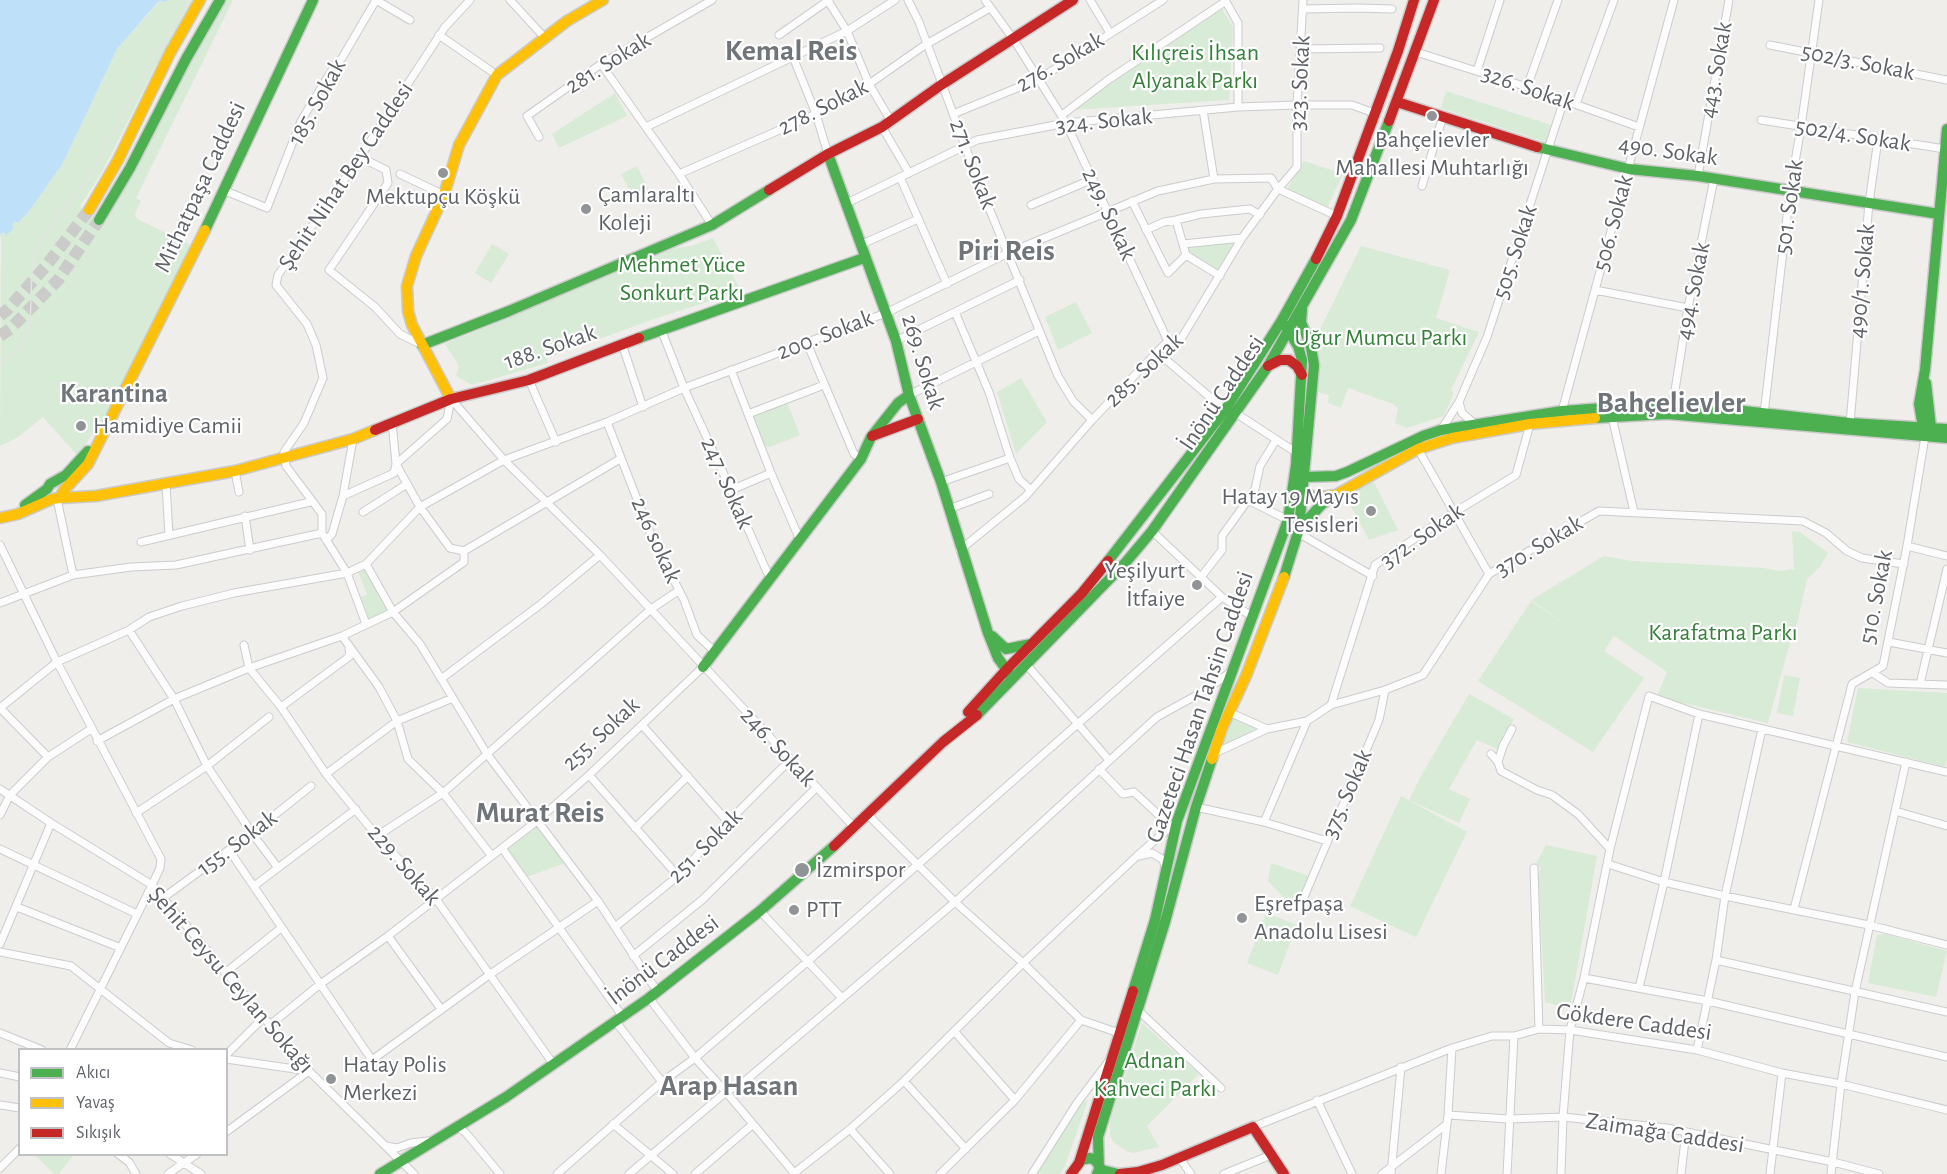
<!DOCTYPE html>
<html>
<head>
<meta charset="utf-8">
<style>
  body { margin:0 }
  #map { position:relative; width:1947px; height:1174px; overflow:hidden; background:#efeeea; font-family:"Alegreya Sans",sans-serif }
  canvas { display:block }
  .legend { position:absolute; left:18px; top:1048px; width:210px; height:108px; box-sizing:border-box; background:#fff; border:2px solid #bfc1c3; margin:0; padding:8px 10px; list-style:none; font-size:18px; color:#5f6368 }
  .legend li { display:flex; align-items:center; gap:12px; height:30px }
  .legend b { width:30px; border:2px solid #bfc1c3 }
</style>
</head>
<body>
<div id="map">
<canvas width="1947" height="1174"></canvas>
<ul class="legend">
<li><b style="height:8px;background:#4caf50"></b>Akıcı</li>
<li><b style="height:8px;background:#ffc107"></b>Yavaş</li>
<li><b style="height:8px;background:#c62828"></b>Sıkışık</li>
</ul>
</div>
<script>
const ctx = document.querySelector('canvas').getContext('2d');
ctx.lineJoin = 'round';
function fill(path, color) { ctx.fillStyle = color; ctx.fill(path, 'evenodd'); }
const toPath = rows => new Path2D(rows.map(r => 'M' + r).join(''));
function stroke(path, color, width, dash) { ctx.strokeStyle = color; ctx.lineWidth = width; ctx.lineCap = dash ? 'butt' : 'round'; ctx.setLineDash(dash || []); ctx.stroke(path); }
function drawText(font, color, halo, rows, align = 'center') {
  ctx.font = font + ' "Alegreya Sans",sans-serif'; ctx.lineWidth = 4.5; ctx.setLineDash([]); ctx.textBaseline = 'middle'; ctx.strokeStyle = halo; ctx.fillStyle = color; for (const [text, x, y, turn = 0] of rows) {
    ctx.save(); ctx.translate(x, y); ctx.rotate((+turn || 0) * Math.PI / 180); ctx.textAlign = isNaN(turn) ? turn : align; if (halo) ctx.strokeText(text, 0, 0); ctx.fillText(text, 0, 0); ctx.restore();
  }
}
const green = toPath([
  [167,0,195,0,157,64,101,174,80,206,104,224,225,0,233,0,136,198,141,201,135,214,137,219,195,247,117,396,78,456,43,417,17,438,0,446,1,233,6,233,15,221,17,222,29,211,63,163,117,49,160,1,166,2],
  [1222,9,1233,27,1229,100,1071,110],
  [1446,91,1551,125,1546,142,1441,108],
  [615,93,627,116,559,148,552,134],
  [1304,161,1343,174,1327,208,1287,189],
  [637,166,651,194,636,202,621,174],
  [713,238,741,291,654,319,547,358,548,363,472,385,456,376,459,366,445,344,676,248,691,246],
  [1237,240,1220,272,1189,253,1185,245],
  [492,244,509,254,491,283,475,273],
  [1361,246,1450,270,1436,318,1479,332,1451,390,1454,393,1444,416,1407,428,1395,423,1398,409,1393,404,1348,388,1341,408,1328,403,1329,395,1315,391,1320,329],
  [1076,302,1092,333,1058,350,1045,317],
  [1021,378,1047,422,1016,454,997,392],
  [787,402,800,435,770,447,764,446,752,415],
  [1372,478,1398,530,1369,540,1344,493],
  [1792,531,1800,532,1828,553,1820,567,1807,579,1798,620,1787,653,1768,723,1657,697,1667,672,1614,636,1604,651,1644,678,1593,752,1478,681,1531,601,1576,632,1531,600,1604,556,1633,561,1764,568,1779,571,1794,569],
  [366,569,390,610,369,619,361,597,367,594,358,572],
  [1784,675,1800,678,1793,716,1777,713],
  [1858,688,1947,693,1947,759,1945,767,1847,742],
  [1469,694,1514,719,1499,750,1477,740,1449,789,1470,799,1459,823,1409,800,1421,776],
  [1228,714,1262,728,1215,748],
  [1401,796,1467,832,1416,937,1350,906],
  [537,827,565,863,527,877,508,849],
  [1546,845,1597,856,1570,1009,1545,1002,1538,877,1541,868,1536,864],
  [1271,863,1309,876,1296,910,1268,881],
  [1266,913,1297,925,1278,975,1247,963],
  [1886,934,1947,951,1936,997,1868,983,1877,935],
  [1142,1023,1199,1074,1147,1126,1159,1147,1133,1153,1126,1151,1113,1142,1110,1135,1110,1121],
  [1088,1100,1065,1166,1060,1174,1035,1174,1084,1101],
  [35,1155,74,1155,58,1174,54,1174]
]);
const water = toPath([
  [0,0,167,0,166,2,159,1,117,49,63,163,29,211,18,223,15,221,12,225,14,227,6,236,5,233,1,233,0,238]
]);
const primaryTunnel = toPath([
  [0,316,8,309,45,267,89,210],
  [0,336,10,329,58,280,99,220]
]);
const street = toPath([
  [376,0,410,20],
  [510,0,545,38],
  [908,0,919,22,980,186,1058,376,1073,401,1092,420],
  [985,0,1014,40,1066,123,1168,341],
  [1090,0,1110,33],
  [1225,0,1238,23,1238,107],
  [828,1,847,31,869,84,891,121],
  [1303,9,1358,8,1392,9],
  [439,35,491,71],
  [779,35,829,0],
  [1770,45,1947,80],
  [1301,49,1380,48],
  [1416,52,1527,87,1639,127],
  [793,57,816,114,828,154],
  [601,64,679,174,712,225],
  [1477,71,1500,0],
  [1527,87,1558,0],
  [1576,104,1614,0],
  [1203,110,1214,179],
  [953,114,1039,79,1163,0],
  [1062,115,1108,80,1226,1],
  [1761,120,1945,149],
  [646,127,847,31,895,0],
  [882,127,909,173],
  [539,137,527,116,601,64,712,0],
  [360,157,386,170,388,183,329,270,375,307,400,334,422,345],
  [400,174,444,195],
  [679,174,816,114,869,84,925,45,990,8],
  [1698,176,1729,0],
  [900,177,947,284],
  [1422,186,1443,116],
  [223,190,267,208,301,121,335,65,342,58,376,0],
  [1132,201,1168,273,1186,255],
  [847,203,977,140,1066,123,1238,107,1297,105,1352,105,1374,113],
  [1031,205,1093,179],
  [1146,230,1164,222,1176,220],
  [1183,244,1242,238],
  [860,245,918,219],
  [1220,276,1186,255,1176,220,1201,214,1250,209,1260,215],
  [1595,290,1688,308],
  [955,312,989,392,1010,458,1019,479,1031,490],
  [661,329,684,388,731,490,767,572,772,577],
  [896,341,1020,280],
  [807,343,854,454,861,459],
  [622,344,643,407],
  [1157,352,1225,410],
  [731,370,771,473,800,540],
  [529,380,556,442],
  [909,395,1039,331],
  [451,399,504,460,600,555,853,826],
  [1459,402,1462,413,1474,423],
  [1673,403,1688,308,1714,179],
  [1562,411,1674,0],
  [1234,412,1297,453],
  [748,414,824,385],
  [1764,414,1790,191,1801,127,1819,0],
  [1612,417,1634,512],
  [392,422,396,464,420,507,450,548,464,551],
  [607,422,651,535,684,600,697,635,715,652],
  [1850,423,1869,203,1878,139],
  [1441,430,1459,402,1487,337,1564,100],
  [1418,449,1489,574],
  [235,471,239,492],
  [941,482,1010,458],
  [166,485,169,535],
  [731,490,771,473],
  [343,496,394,473,396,464,447,419,451,399],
  [57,499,73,575],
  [1248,500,1255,489,1260,466,1276,440],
  [949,509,989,494],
  [363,512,407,484],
  [245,516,250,550],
  [1152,531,1222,597,1253,617],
  [1298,533,1373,576],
  [326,540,332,534,343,496,353,439],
  [141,542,310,502],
  [0,545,57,662,161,859,160,868,152,885,70,1050],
  [1907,546,1947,556],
  [960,550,1025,497,1092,420,1157,352,1168,341,1181,339,1242,238,1278,189,1297,167,1297,105,1303,0],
  [366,564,393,612,420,644,487,754,598,901,657,991],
  [1201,577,1222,550,1222,536,1248,500,1288,520],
  [0,603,73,575,131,567,176,565,322,533],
  [366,624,347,573,322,533,322,514,286,466,284,452,304,423,323,378,316,345,307,324,276,285,278,275,360,157,445,27,470,0],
  [129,630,174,699,207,766,252,833,278,868],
  [342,636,379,687,397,721,408,759,443,793,491,855],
  [1889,642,1947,653],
  [244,645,249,668,281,707,326,774,377,836,436,899,554,1065],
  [1026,664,1109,760],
  [1873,673,1888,683,1947,685],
  [441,679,541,604,600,555],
  [1920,684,1947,569],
  [1331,705,1375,565,1453,513,1516,475,1530,424],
  [281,707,350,656,349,648],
  [0,708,57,662,129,630,149,617,182,606,234,593,347,573,366,564,420,507,504,460,607,422,684,388,886,313,1008,253,1158,191,1214,179,1271,178,1278,189,1337,216],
  [0,708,48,757],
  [1229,712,1267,729,1307,721,1331,705,1385,690,1423,675,1489,574,1599,511,1803,521,1826,533,1847,551,1862,558,1904,564],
  [642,725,728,822],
  [1512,729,1503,746,1498,762,1501,771,1537,790,1552,795,1578,814,1610,849],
  [97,741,174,699,249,668,342,636,393,612,464,562,464,551,620,459],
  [1213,754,1267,729],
  [1491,754,1498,762],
  [1099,769,1123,794,1134,792,1163,819],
  [326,774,397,721,453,698],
  [589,775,678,876],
  [0,789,51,823,152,885,309,1071,414,1174],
  [1196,807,1264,822,1327,841],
  [1895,811,1947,826],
  [136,813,207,766,269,717],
  [867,814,955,902,1023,963,1081,1020,1119,1033],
  [0,815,10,795,48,757,91,729],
  [1264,822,1307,721],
  [635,828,688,776],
  [377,836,443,793,651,609,678,591],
  [502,848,623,1017],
  [0,849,137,914],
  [229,850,372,1060,489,975,598,901],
  [1139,856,1152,853,1162,859,1166,867],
  [1608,864,1664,882,1725,896,1869,925,1947,945],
  [1534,868,1539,1029],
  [254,886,356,809],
  [1304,897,1379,720,1385,690],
  [163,898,252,833,311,786],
  [17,907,121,948],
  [1794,909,1852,684,1883,666,1907,546,1925,437],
  [760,911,842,998],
  [615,927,678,876,728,822,790,760],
  [388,936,441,1009],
  [0,944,51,823],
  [0,952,71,966,169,1043,192,1050],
  [633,956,702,900,816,788],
  [1716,960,1947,1012],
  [225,973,281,928],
  [1584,978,1708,1001,1947,1057],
  [1639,988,1664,882,1699,714],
  [649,998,695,1058,726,1092,795,1174],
  [1139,1011,1221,1088],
  [616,1022,662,1082],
  [270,1025,319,985,388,936,537,821,589,775,703,667],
  [954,1031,1015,1100],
  [0,1033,42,1050],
  [1697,1050,1716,960,1725,896,1762,729],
  [226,1055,264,1017],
  [226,1059,309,1071],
  [0,1073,20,1077],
  [904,1081,966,1149],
  [1317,1100,1352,1174],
  [0,1105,20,1108],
  [1448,1115,1509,1119,1563,1117,1667,1128,1833,1162,1879,1174],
  [613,1124,673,1174],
  [458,1127,466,1133,500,1174],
  [1253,1127,1452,1048,1492,1036,1514,1036,1539,1029,1570,1030,1697,1050,1782,1073,1841,1084,1947,1110],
  [850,1129,890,1174],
  [226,1132,309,1071],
  [386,1146,397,1148,411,1143,428,1141],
  [118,1154,129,1162,136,1174],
  [170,1154,201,1174],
  [1181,1160,1191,1174],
  [0,1168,20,1148],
  [168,1174,197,1154],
  [557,1174,662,1082,695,1058,807,962,1222,597],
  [629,1174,726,1092,745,1081,955,902,1157,717,1206,690,1232,671],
  [695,1174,752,1125],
  [793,1174,850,1129,904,1081,1023,963,1137,856,1177,821],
  [940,1174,1015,1100,1081,1020],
  [1032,1174,1077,1103,1108,1062],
  [1224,1174,1271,1155],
  [1382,1174,1447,1124],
  [1391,1174,1401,1067],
  [1441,1174,1448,1115,1452,1048],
  [1507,1174,1514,1036],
  [1561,1174,1563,1117,1570,1030,1584,978,1610,849,1649,696,1699,714,1947,772],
  [1681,1174,1686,1132],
  [1770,1174,1782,1073],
  [1831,1174,1841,1084,1855,992,1906,762]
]);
const fast = toPath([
  [1537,147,1629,169,1698,176,1939,214],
  [828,154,896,341,909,395,941,482,988,633,998,658,1011,676],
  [99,220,130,168,186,59,220,0],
  [205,230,313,0],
  [639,338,864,258],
  [422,345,509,311,712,225,769,190],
  [1926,383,1931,427,1928,432],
  [1595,418,1667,414,1947,438],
  [1924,434,1919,404,1925,370,1947,129],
  [1321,497,1316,498,1303,492,1294,484,1305,477,1336,476,1347,472,1423,436,1441,430,1562,411,1673,403,1850,423,1947,429],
  [25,505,47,489,50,484,66,475,88,451],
  [1300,528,1322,504,1331,498],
  [1108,561,1225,410,1282,320,1316,259],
  [1284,577,1299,529,1314,365,1311,347,1301,322,1302,309],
  [992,636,1006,649,1031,644],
  [703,667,861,459,871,437,898,403,909,395],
  [977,715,1126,562,1152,531,1268,366,1351,220,1389,121],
  [1133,991,1155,920,1177,821,1288,520,1296,465,1302,360,1298,346,1285,325],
  [1077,1166,1081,1160,1090,1158,1095,1160,1102,1170,1118,1174],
  [380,1174,506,1097,649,998,760,911,834,846],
  [1097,1174,1099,1169,1098,1137,1165,922,1196,807,1212,759]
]);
const slow = toPath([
  [89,210,118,160,170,53,200,0],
  [451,399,412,325,408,311,407,286,416,256,444,195,459,145,497,75,567,21,603,0],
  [1321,497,1336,495,1418,449,1452,438,1530,424,1595,418],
  [60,498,96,496,235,471,353,439,375,430],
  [0,518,18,514,52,499,60,498,64,490,88,464,205,230],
  [1212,759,1222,728,1246,676,1284,577]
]);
const jam = toPath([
  [1397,102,1537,147],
  [1389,121,1434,0],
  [769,190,828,154,882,127,941,85,1073,0],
  [1316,259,1337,216,1398,51,1414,0],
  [1268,366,1280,360,1289,360,1297,366,1302,375],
  [375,430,451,399,529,380,639,338],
  [872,436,918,419],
  [968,712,1006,670,1082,593,1108,561],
  [834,846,943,742,977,715],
  [1071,1174,1079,1163,1133,991],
  [1120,1174,1138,1172,1162,1165,1253,1127,1284,1174]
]);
const tram = toPath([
  [0,363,16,351,26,339,30,328,32,267,34,253,39,243,91,174,150,64,190,0]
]);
const markers = [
  [1432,116,6,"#919496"],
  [443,173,6,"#919496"],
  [586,209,6,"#919496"],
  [81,426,6,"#919496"],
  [1371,511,6,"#919496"],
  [1197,585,6,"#919496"],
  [802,870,8,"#919496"],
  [794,910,6,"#919496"],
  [1242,918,6,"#919496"],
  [331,1079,6,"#919496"]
];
const parkNames = [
  ["Kılıçreis İhsan",1195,53],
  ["Alyanak Parkı",1195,81],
  ["Mehmet Yüce",682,265],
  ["Sonkurt Parkı",682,293],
  ["Uğur Mumcu Parkı",1381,338],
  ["Karafatma Parkı",1723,633],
  ["Adnan",1155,1061],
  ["Kahveci Parkı",1155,1089]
];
const streetNames = [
  ["276. Sokak",1060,62,-30],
  ["502/3. Sokak",1858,62,11],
  ["281. Sokak",608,63,-32],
  ["443. Sokak",1716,70,-80],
  ["323. Sokak",1300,83,-87],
  ["326. Sokak",1528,88,19],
  ["185. Sokak",317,102,-61],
  ["278. Sokak",823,107,-27],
  ["324. Sokak",1104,121,-6],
  ["502/4. Sokak",1853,135,9],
  ["490. Sokak",1668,151,8],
  ["271. Sokak",973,164,69],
  ["Şehit Nihat Bey Caddesi",346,176,-56],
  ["Mithatpaşa Caddesi",200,187,-65],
  ["501. Sokak",1789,207,-82],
  ["249. Sokak",1109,214,65],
  ["506. Sokak",1613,223,-75],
  ["505. Sokak",1515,252,-72],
  ["490/1. Sokak",1862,281,-85],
  ["494. Sokak",1693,291,-79],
  ["200. Sokak",825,335,-21],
  ["188. Sokak",550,347,-19],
  ["269. Sokak",923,362,73],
  ["285. Sokak",1144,370,-43],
  ["İnönü Caddesi",1222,393,-56],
  ["247. Sokak",727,483,66],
  ["372. Sokak",1422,536,-35],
  ["246 sokak",656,540,66],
  ["370. Sokak",1539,546,-31],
  ["510. Sokak",1876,597,-79],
  ["Gazeteci Hasan Tahsin Caddesi",1200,707,-71],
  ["255. Sokak",601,734,-43],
  ["246. Sokak",778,747,47],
  ["375. Sokak",1347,794,-67],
  ["155. Sokak",237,843,-37],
  ["251. Sokak",705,846,-45],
  ["229. Sokak",404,865,49],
  ["İnönü Caddesi",663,960,-37],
  ["Şehit Ceysu Ceylan Sokağı",231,980,49],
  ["Gökdere Caddesi",1634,1022,8],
  ["Zaimağa Caddesi",1665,1133,9]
];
const poiNames = [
  ["Bahçelievler",1432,140,"center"],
  ["Mahallesi Muhtarlığı",1432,168,"center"],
  ["Çamlaraltı",598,195],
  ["Koleji",598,223],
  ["Mektupçu Köşkü",443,197,"center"],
  ["Hamidiye Camii",93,426],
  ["Hatay 19 Mayıs",1359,497,"right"],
  ["Tesisleri",1359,525,"right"],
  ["Yeşilyurt",1185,571,"right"],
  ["İtfaiye",1185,599,"right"],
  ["İzmirspor",816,870],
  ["Eşrefpaşa",1254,904],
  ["Anadolu Lisesi",1254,932],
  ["PTT",806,910],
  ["Hatay Polis",343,1065],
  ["Merkezi",343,1093]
];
const quarterNames = [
  ["Karantina",114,394]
];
const districtNames = [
  ["Kemal Reis",791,51],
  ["Piri Reis",1006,251],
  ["Bahçelievler",1671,403],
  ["Murat Reis",540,813],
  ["Arap Hasan",729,1086]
];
fill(green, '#d8ebd6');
fill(water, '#bfe0f9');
stroke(primaryTunnel, '#cbcbca', 12, [12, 6]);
stroke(street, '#cbcccc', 9);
stroke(fast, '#cacacb', 13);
stroke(slow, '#cacacb', 13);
stroke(jam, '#cacacb', 13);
stroke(street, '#fdfcfc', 7);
stroke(fast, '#4caf50', 10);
stroke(slow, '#ffc107', 10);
stroke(jam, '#c62828', 10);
stroke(tram, '#e4e4e4', 1.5);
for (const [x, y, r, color] of markers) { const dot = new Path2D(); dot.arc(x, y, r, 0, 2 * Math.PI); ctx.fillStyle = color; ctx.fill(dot); stroke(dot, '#fff', 2); }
drawText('24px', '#348238', '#fff', parkNames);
drawText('24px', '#5f6368', '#fff', streetNames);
drawText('24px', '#5f6368', '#fff', poiNames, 'left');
drawText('bold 27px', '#70757a', '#fff', quarterNames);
drawText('bold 30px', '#70757a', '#fff', districtNames);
</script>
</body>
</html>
